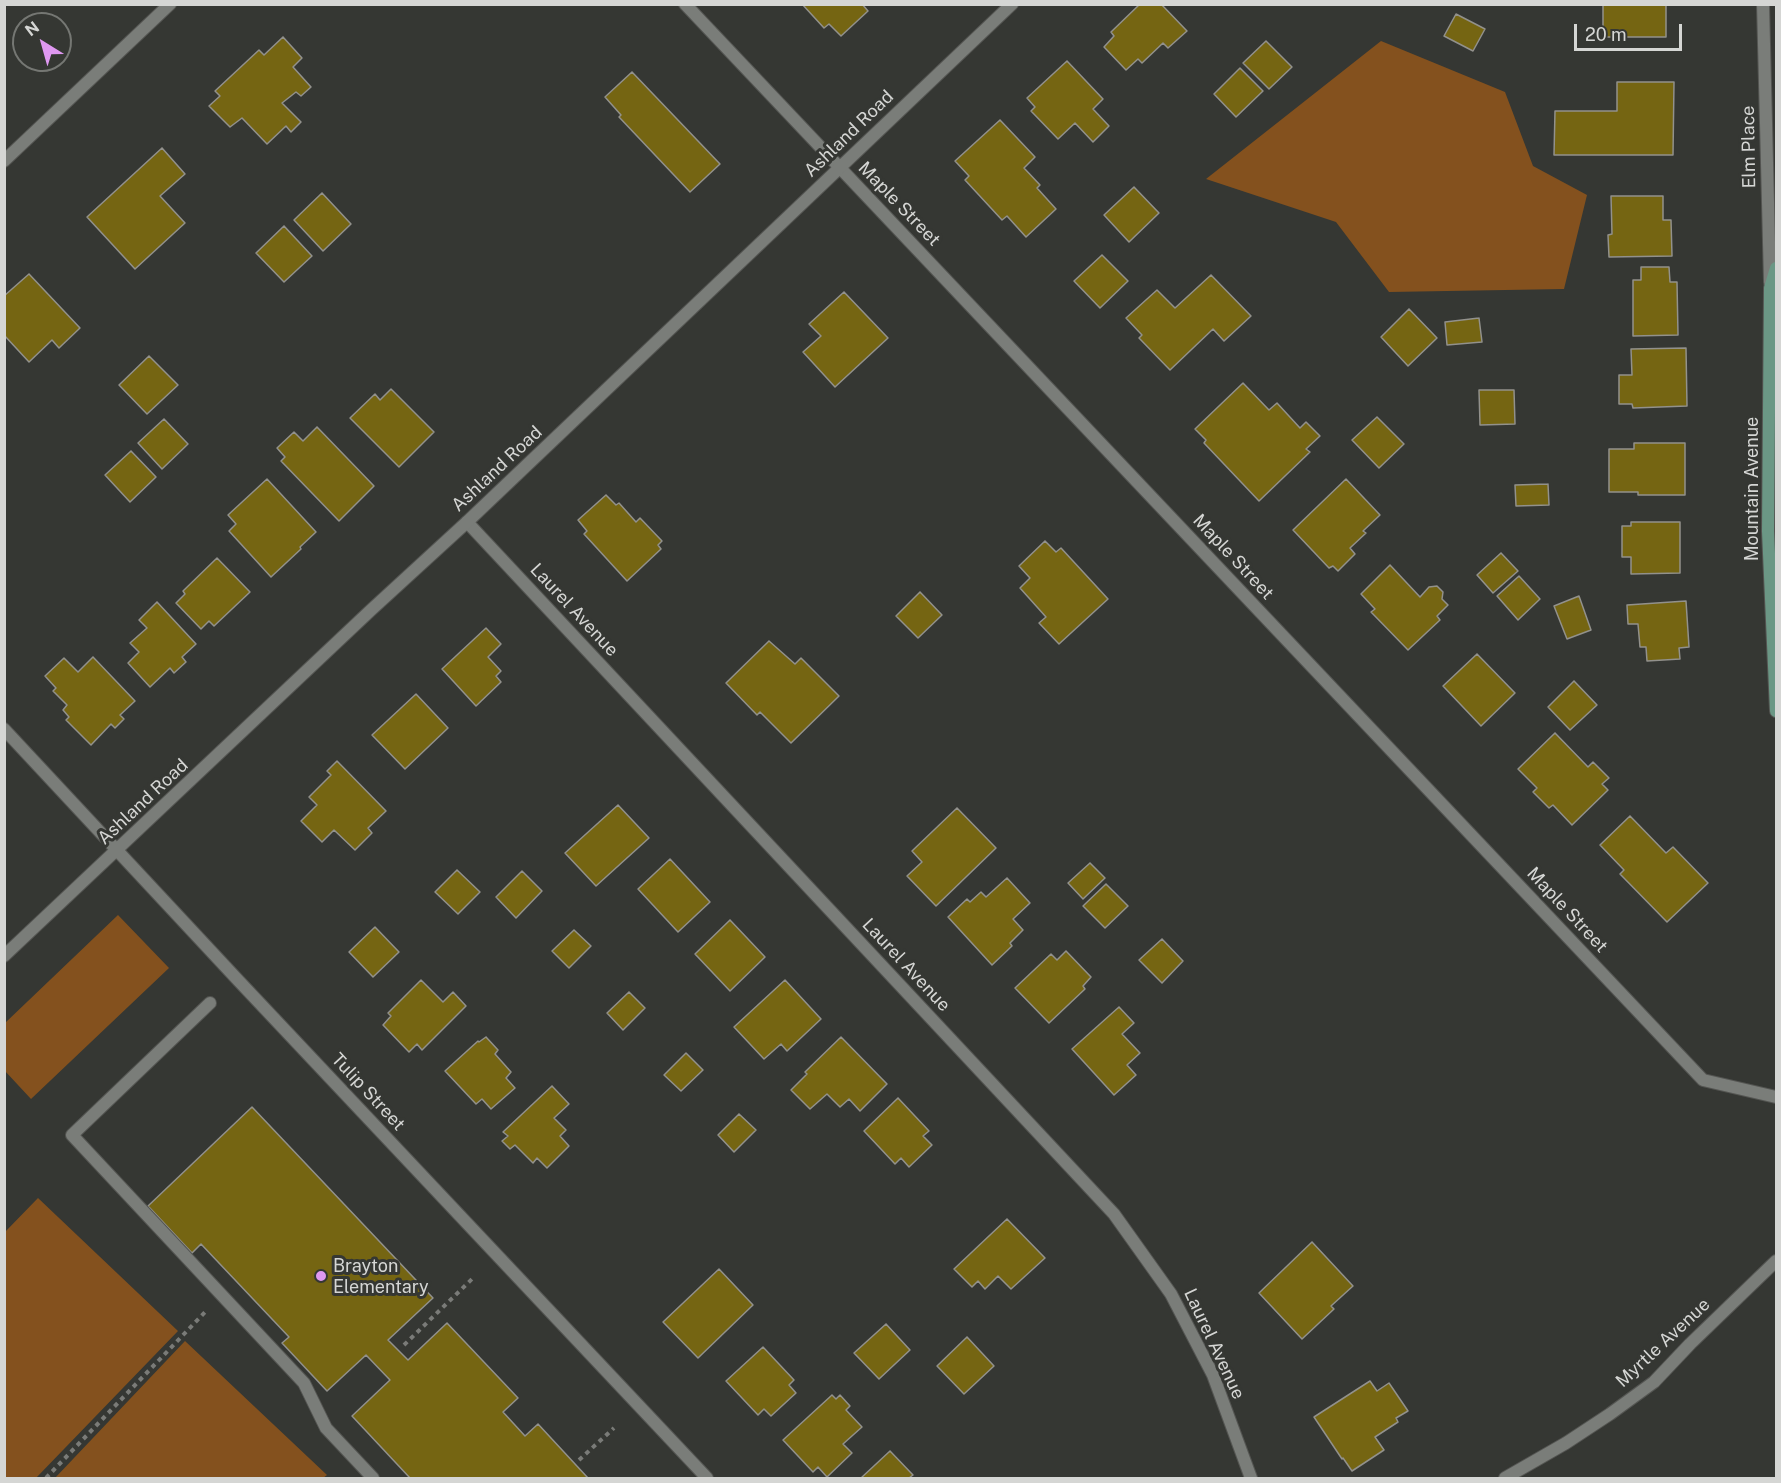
<!DOCTYPE html>
<html>
<head>
<meta charset="utf-8">
<style>
  body { margin:0 }
  #map { position:relative; width:1781px; height:1483px; overflow:hidden; background:#353733; font-family:"Public Sans",sans-serif }
  canvas { display:block }
  .frame { position:absolute; inset:0; border:6px solid #d5d6d4; pointer-events:none }
  .north { position:absolute; left:12px; top:12px; width:60px; height:60px; box-sizing:border-box; background:#353733; border:2px solid #757773; border-radius:50%; rotate:323deg; font-size:16px; font-weight:700; line-height:24px; text-align:center; color:#d5d6d4 }
  .north::after { content:''; display:block; margin:auto; width:21px; height:27px; background:#df98f1; clip-path:polygon(50% 0,100% 100%,50% 72%,0 100%) }
  .scale { position:absolute; left:1574px; top:24px; width:108px; height:27px; box-sizing:border-box; border:3px solid #d5d6d4; border-top:0; padding-left:8px; font-size:18px; line-height:21px; white-space:nowrap; color:#d5d6d4; -webkit-text-stroke:4px #353733; paint-order:stroke }
</style>
</head>
<body>
<div id="map">
<canvas width="1781" height="1483"></canvas>
<div class="frame"></div>
<div class="north">N</div>
<div class="scale">20 m</div>
</div>
<script>
const ctx = document.querySelector('canvas').getContext('2d');
ctx.lineJoin = 'round';
function fill(path, color) { ctx.fillStyle = color; ctx.fill(path, 'evenodd'); }
const toPath = rows => new Path2D(rows.map(r => 'M' + r).join(''));
function stroke(path, color, width, dash) { ctx.strokeStyle = color; ctx.lineWidth = width; ctx.lineCap = dash ? 'butt' : 'round'; ctx.setLineDash(dash || []); ctx.stroke(path); }
function drawText(font, color, halo, rows, align = 'center') {
  ctx.font = font + ' "Public Sans",sans-serif'; ctx.lineWidth = 6; ctx.setLineDash([]); ctx.textBaseline = 'middle'; ctx.strokeStyle = halo; ctx.fillStyle = color; for (const [text, x, y, turn = 0] of rows) {
    ctx.save(); ctx.translate(x, y); ctx.rotate((+turn || 0) * Math.PI / 180); ctx.textAlign = isNaN(turn) ? turn : align; if (halo) ctx.strokeText(text, 0, 0); ctx.fillText(text, 0, 0); ctx.restore();
  }
}
const green = toPath([
  [1381,41,1505,92,1533,166,1587,195,1564,289,1389,292,1336,222,1206,179],
  [118,915,169,968,31,1099,5,1071,5,1023],
  [38,1198,178,1331,36,1478,5,1478,5,1232],
  [185,1341,327,1475,323,1478,55,1478]
]);
const building = toPath([
  [802,4,862,4,868,11,841,36,829,24,824,28,802,4],
  [1140,4,1161,4,1187,31,1168,48,1163,43,1142,63,1138,59,1126,70,1104,47,1114,36,1111,32,1140,4],
  [1603,4,1666,4,1666,37,1603,37,1603,4],
  [1456,14,1485,29,1473,51,1444,36,1456,14],
  [283,37,302,58,293,67,311,87,301,96,296,92,282,103,301,122,291,132,286,126,267,144,242,118,230,127,209,106,220,96,215,91,259,50,264,55,283,37],
  [1266,41,1292,67,1269,89,1243,63,1266,41],
  [1067,61,1103,99,1093,109,1109,126,1093,142,1075,123,1058,139,1031,111,1035,107,1027,98,1067,61],
  [1240,68,1263,91,1236,117,1214,94,1240,68],
  [632,72,720,164,690,192,619,117,621,115,605,97,632,72],
  [1617,82,1674,82,1673,155,1554,155,1555,111,1617,111,1617,82],
  [1000,120,1035,157,1024,168,1040,185,1037,188,1056,209,1026,237,1007,216,1002,220,965,180,969,176,955,161,1000,120],
  [162,148,185,174,160,196,185,223,135,269,87,217,162,148],
  [1134,187,1159,213,1129,242,1104,215,1134,187],
  [322,193,351,224,323,251,294,220,322,193],
  [1611,196,1663,196,1663,220,1671,220,1672,256,1609,257,1608,235,1612,234,1611,196],
  [284,226,312,256,284,282,256,253,284,226],
  [1102,255,1128,281,1100,308,1074,281,1102,255],
  [1641,267,1669,267,1670,282,1677,282,1678,335,1633,336,1633,280,1641,280,1641,267],
  [29,274,80,328,59,348,52,340,29,362,4,335,4,296,29,274],
  [1211,275,1251,316,1224,341,1213,329,1170,370,1139,338,1142,335,1126,318,1157,290,1175,308,1211,275],
  [844,292,888,338,835,387,803,352,821,336,809,324,844,292],
  [1409,309,1437,338,1408,366,1381,337,1409,309],
  [1479,318,1482,342,1447,345,1445,322,1479,318],
  [1686,348,1687,406,1633,408,1632,404,1619,404,1619,375,1632,375,1631,349,1686,348],
  [149,356,178,385,147,414,119,385,149,356],
  [1243,383,1269,410,1277,403,1300,428,1306,422,1320,436,1306,449,1310,452,1259,501,1204,443,1206,440,1195,429,1243,383],
  [391,389,434,432,399,467,350,418,375,394,380,400,391,389],
  [1479,390,1514,390,1515,424,1480,425,1479,390],
  [1377,417,1404,444,1379,468,1352,440,1377,417],
  [164,419,188,444,162,469,138,443,164,419],
  [317,427,374,486,339,521,281,461,285,457,277,448,294,432,303,441,317,427],
  [1634,443,1685,443,1685,495,1638,495,1638,492,1609,492,1609,449,1634,449,1634,443],
  [131,451,156,477,130,502,105,475,131,451],
  [267,479,316,532,300,547,301,549,271,577,229,531,236,524,228,515,267,479],
  [1346,479,1380,515,1363,531,1366,533,1350,548,1355,554,1338,571,1333,566,1329,568,1293,530,1346,479],
  [1548,484,1549,505,1516,506,1515,485,1548,484],
  [606,495,616,505,619,503,636,522,640,518,662,541,658,545,661,549,627,581,584,534,587,531,578,520,606,495],
  [1631,522,1680,522,1680,573,1631,574,1631,557,1622,557,1622,526,1631,526,1631,522],
  [1045,541,1056,552,1061,548,1108,599,1059,644,1039,623,1046,617,1020,588,1030,578,1019,566,1045,541],
  [1501,553,1518,571,1493,593,1477,575,1501,553],
  [217,558,250,592,214,626,209,621,201,629,176,603,185,594,183,591,217,558],
  [1390,565,1420,597,1429,587,1437,586,1443,592,1442,599,1448,605,1437,616,1440,620,1408,650,1371,612,1375,609,1361,594,1390,565],
  [1519,576,1540,599,1518,620,1497,596,1519,576],
  [920,592,942,615,918,638,896,616,920,592],
  [1579,596,1591,630,1567,639,1554,606,1579,596],
  [1686,601,1689,647,1679,648,1680,659,1647,661,1646,647,1640,647,1638,624,1628,624,1627,605,1686,601],
  [157,602,196,644,182,657,186,662,174,673,170,668,150,687,128,663,139,652,130,643,147,628,139,620,157,602],
  [486,628,501,644,488,657,501,671,496,676,501,682,476,706,442,669,486,628],
  [769,641,795,664,801,658,839,696,791,743,760,712,757,715,726,683,769,641],
  [1477,654,1515,693,1481,726,1443,686,1477,654],
  [93,657,135,701,120,715,124,719,115,728,111,724,91,745,66,720,69,717,63,710,67,705,53,691,56,688,45,676,64,658,78,672,93,657],
  [1574,681,1597,705,1570,730,1548,707,1574,681],
  [416,694,448,728,405,769,372,735,416,694],
  [1555,733,1588,767,1593,762,1609,778,1602,784,1608,790,1572,825,1553,805,1549,808,1533,792,1537,788,1518,769,1555,733],
  [337,761,386,811,368,828,372,833,355,850,334,830,322,842,301,821,317,805,309,797,331,775,327,771,337,761],
  [618,805,649,838,596,886,565,853,618,805],
  [957,808,996,848,936,906,907,876,922,862,912,851,957,808],
  [1630,816,1666,853,1673,847,1708,883,1667,922,1620,874,1624,870,1600,845,1630,816],
  [670,859,710,902,678,932,638,889,670,859],
  [1090,863,1105,878,1083,899,1068,883,1090,863],
  [457,870,480,892,458,914,435,892,457,870],
  [522,871,542,891,516,918,496,897,522,871],
  [1007,878,1030,903,1013,919,1023,930,1010,943,1012,946,992,965,948,917,967,899,970,902,981,892,986,897,1007,878],
  [1106,884,1128,906,1105,928,1083,906,1106,884],
  [730,920,765,957,730,991,695,954,730,920],
  [375,927,399,952,373,977,349,952,375,927],
  [574,930,591,946,569,968,552,951,574,930],
  [1162,939,1183,961,1162,983,1139,960,1162,939],
  [1066,951,1091,977,1083,986,1085,989,1049,1023,1015,988,1051,954,1057,960,1066,951],
  [421,980,443,1002,453,992,466,1006,422,1050,417,1044,409,1052,383,1025,391,1016,388,1013,421,980],
  [785,980,821,1019,787,1051,781,1044,764,1059,734,1027,785,980],
  [629,992,645,1008,623,1030,607,1013,629,992],
  [1119,1007,1134,1023,1122,1034,1140,1053,1127,1065,1136,1075,1114,1095,1072,1049,1119,1007],
  [486,1037,498,1050,495,1054,511,1072,506,1078,515,1088,491,1109,482,1099,476,1104,445,1071,478,1041,479,1042,486,1037],
  [841,1037,887,1084,860,1111,849,1099,840,1107,827,1094,810,1109,791,1090,807,1074,805,1072,841,1037],
  [686,1053,703,1070,681,1091,664,1075,686,1053],
  [552,1086,569,1104,554,1118,566,1130,560,1136,569,1146,547,1168,537,1158,533,1163,515,1145,510,1149,502,1141,508,1136,503,1132,552,1086],
  [898,1098,929,1131,923,1136,932,1145,909,1167,901,1158,895,1164,864,1131,898,1098],
  [252,1107,433,1298,388,1340,408,1360,447,1323,518,1398,503,1412,525,1436,538,1424,588,1478,410,1478,352,1416,390,1380,366,1355,327,1391,282,1343,289,1337,201,1244,192,1253,148,1206,252,1107],
  [739,1114,756,1130,734,1152,718,1135,739,1114],
  [1007,1219,1045,1258,1011,1289,998,1276,985,1289,978,1281,972,1287,954,1269,1007,1219],
  [1312,1242,1353,1286,1331,1306,1334,1309,1302,1339,1259,1293,1312,1242],
  [719,1269,753,1305,698,1358,663,1322,719,1269],
  [886,1324,910,1350,879,1379,854,1353,886,1324],
  [967,1337,994,1366,964,1394,937,1366,967,1337],
  [763,1347,794,1380,789,1385,796,1393,771,1416,764,1409,758,1415,726,1381,763,1347],
  [1370,1381,1377,1391,1389,1383,1408,1411,1396,1418,1398,1422,1375,1437,1384,1450,1352,1471,1343,1458,1342,1459,1314,1417,1370,1381],
  [832,1395,836,1399,840,1395,850,1406,846,1410,862,1427,843,1444,852,1453,827,1477,818,1467,813,1472,783,1440,832,1395],
  [890,1451,913,1475,909,1478,861,1478,890,1451]
]);
const path = toPath([
  [404,1345,472,1279],
  [579,1460,614,1428],
  [46,1478,205,1312]
]);
const service = toPath([
  [210,1003,72,1135,304,1383,326,1428,373,1478]
]);
const minor = toPath([
  [685,4,1703,1080,1776,1097],
  [4,161,170,4],
  [467,522,1114,1214,1171,1294,1213,1375,1251,1478],
  [1505,1478,1566,1443,1610,1414,1654,1382,1690,1344,1776,1261]
]);
const tertiary = toPath([
  [1763,4,1770,282],
  [4,729,236,978,707,1478],
  [4,956,371,610,467,522,1012,4]
]);
const secondary = toPath([
  [1776,268,1770,288,1768,531,1776,711]
]);
const markers = [
  [321,1276,6,"#df98f1"]
];
const streetNames = [
  ["Ashland Road",849,134,-44],
  ["Elm Place",1749,147,-91],
  ["Maple Street",899,204,46],
  ["Ashland Road",497,469,-43],
  ["Mountain Avenue",1752,489,-90],
  ["Maple Street",1233,557,47],
  ["Laurel Avenue",574,610,47],
  ["Ashland Road",143,802,-43],
  ["Maple Street",1567,910,47],
  ["Laurel Avenue",906,965,47],
  ["Tulip Street",368,1092,47],
  ["Myrtle Avenue",1663,1343,-43],
  ["Laurel Avenue",1214,1344,65]
];
const poiNames = [
  ["Brayton",333,1266],
  ["Elementary",333,1287]
];
fill(green, '#84511e');
fill(building, '#756512');
stroke(building, '#92918c', 1.5);
stroke(service, '#545552', 14);
stroke(minor, '#545552', 14);
stroke(tertiary, '#545552', 14);
stroke(secondary, '#545552', 14);
stroke(path, '#7a7b78', 4, [4.5, 4.5]);
stroke(service, '#7a7d79', 12);
stroke(minor, '#7a7d79', 12);
stroke(tertiary, '#7a7d79', 12);
stroke(secondary, '#6b9785', 12);
for (const [x, y, r, color] of markers) { const dot = new Path2D(); dot.arc(x, y, r, 0, 2 * Math.PI); ctx.fillStyle = color; ctx.fill(dot); stroke(dot, '#353733', 2); }
drawText('18px', '#d5d6d4', '#353733', streetNames);
drawText('18px', '#d5d6d4', '#353733', poiNames, 'left');
</script>
</body>
</html>
